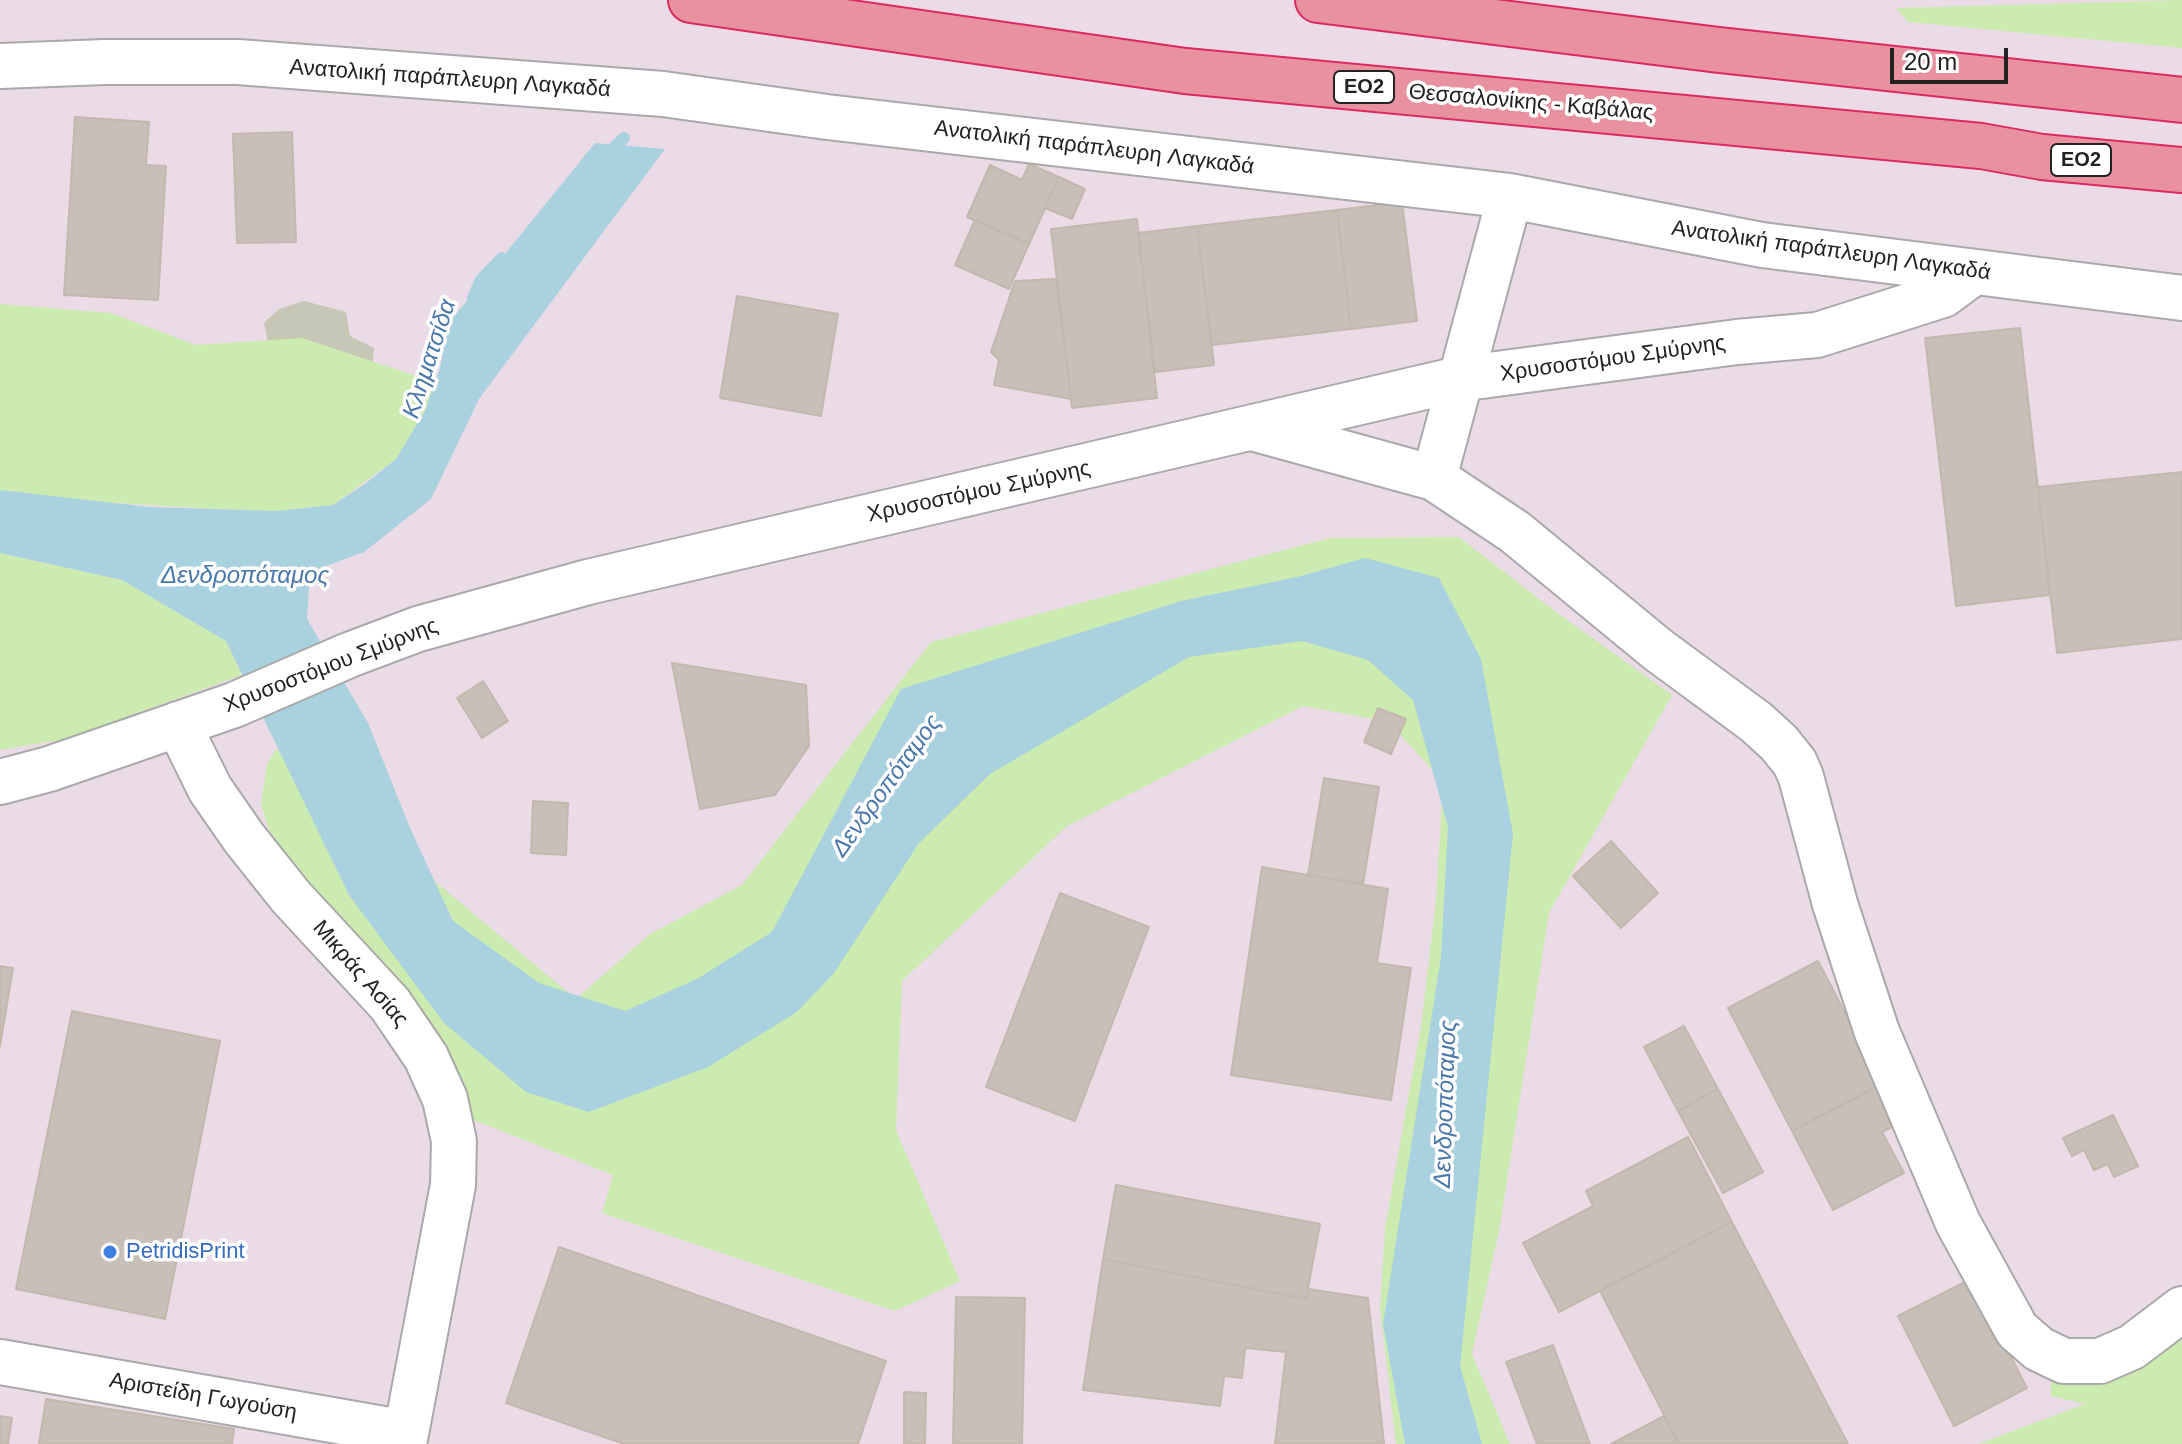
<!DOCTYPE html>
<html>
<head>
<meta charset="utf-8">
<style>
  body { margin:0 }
  #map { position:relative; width:2182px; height:1444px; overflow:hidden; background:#f2efe9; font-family:Helvetica,sans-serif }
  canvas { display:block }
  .scale { position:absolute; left:1890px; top:48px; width:118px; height:36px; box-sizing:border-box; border:4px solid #222; border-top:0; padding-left:10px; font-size:24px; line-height:28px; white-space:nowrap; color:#222; -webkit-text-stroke:6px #fff; paint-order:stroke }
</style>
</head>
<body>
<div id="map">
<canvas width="2182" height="1444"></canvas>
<div class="scale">20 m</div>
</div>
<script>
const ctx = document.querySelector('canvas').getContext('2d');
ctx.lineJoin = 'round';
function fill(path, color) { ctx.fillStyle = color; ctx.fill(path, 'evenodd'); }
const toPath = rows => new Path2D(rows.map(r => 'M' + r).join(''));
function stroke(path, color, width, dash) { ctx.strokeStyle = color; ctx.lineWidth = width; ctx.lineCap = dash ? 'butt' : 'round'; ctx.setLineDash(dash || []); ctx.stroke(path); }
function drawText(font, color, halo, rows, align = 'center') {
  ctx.font = font + ' Helvetica,sans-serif'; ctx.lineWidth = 7; ctx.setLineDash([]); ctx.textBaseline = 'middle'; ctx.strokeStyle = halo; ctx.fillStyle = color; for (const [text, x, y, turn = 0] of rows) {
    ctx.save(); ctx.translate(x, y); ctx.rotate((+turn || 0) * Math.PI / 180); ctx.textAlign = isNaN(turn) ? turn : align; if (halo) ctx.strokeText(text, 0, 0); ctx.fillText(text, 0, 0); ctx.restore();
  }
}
const industrial = toPath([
  [0,0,2182,0,2182,1444,0,1444]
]);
const construction = toPath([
  [304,301,346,312,350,336,374,348,372,370,270,353,264,323,279,309]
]);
const grass = toPath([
  [2182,0,2182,48,1908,22,1896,8],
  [0,304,111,313,196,345,302,338,435,382,425,411,396,459,333,505,277,511,214,509,87,501,0,490],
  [1459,537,1556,612,1672,695,1549,913,1499,1231,1472,1354,1510,1444,1396,1444,1380,1309,1385,1228,1421,1026,1436,902,1443,782,1389,722,1303,706,1067,826,902,981,896,1130,960,1281,895,1311,602,1213,613,1175,471,1119,437,1034,400,983,326,910,270,834,261,804,267,764,276,749,576,999,650,934,742,885,931,642,1330,538],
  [0,553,122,580,226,641,242,675,65,739,0,750],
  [2182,1334,2182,1444,1978,1444,2085,1404,2051,1396,2051,1372]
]);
const water = toPath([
  [595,143,665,149,479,399,431,499,364,552,310,572,307,619,368,723,410,828,453,921,539,983,625,1011,697,979,772,932,901,689,1181,601,1297,577,1365,558,1439,578,1481,659,1513,834,1460,1366,1482,1444,1405,1444,1383,1324,1441,957,1448,827,1413,700,1368,660,1302,641,1189,657,990,774,919,843,834,973,797,1012,708,1067,589,1112,526,1092,444,1023,349,895,226,641,122,580,0,553,0,490,149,507,277,511,333,505,365,484,396,459,425,411,440,368,449,323]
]);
const stream = toPath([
  [606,155,624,138],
  [473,298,481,280,502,258]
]);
const building = toPath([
  [75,117,149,122,146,165,166,166,158,300,64,295,75,117],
  [292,132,296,242,237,243,233,134,292,132],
  [1029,164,1059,177,1029,244,967,217,990,165,1022,180,1029,164],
  [1059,177,1085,189,1072,219,1045,208,1059,177],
  [1402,202,1417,321,1351,329,1337,210,1402,202],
  [1337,210,1351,329,1212,345,1197,226,1337,210],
  [1137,219,1157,398,1072,408,1051,229,1137,219],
  [975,220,1029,244,1009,289,955,265,975,220],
  [1197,226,1214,365,1155,372,1138,233,1197,226],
  [1056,279,1071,399,994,385,999,360,991,352,1015,281,1056,279],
  [737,296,838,314,821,416,720,398,737,296],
  [2020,328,2050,595,1956,606,1925,338,2020,328],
  [2182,472,2182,639,2057,653,2038,487,2182,472],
  [672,663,806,685,809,746,775,795,700,809,672,663],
  [483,681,508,721,482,738,457,698,483,681],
  [1378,708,1406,719,1391,754,1364,742,1378,708],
  [1324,778,1379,787,1363,884,1308,875,1324,778],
  [533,801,568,803,566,855,531,853,533,801],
  [1611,841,1658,893,1621,928,1573,876,1611,841],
  [1262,867,1388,889,1377,963,1411,968,1391,1100,1231,1075,1262,867],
  [1060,893,1149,927,1075,1121,986,1087,1060,893],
  [1818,961,1882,1084,1792,1131,1728,1008,1818,961],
  [0,966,13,968,0,1046,0,966],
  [72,1011,220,1041,165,1319,16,1289,72,1011],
  [1684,1026,1718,1089,1678,1111,1644,1047,1684,1026],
  [1882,1084,1902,1122,1882,1132,1904,1173,1833,1210,1792,1131,1882,1084],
  [1718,1089,1763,1172,1723,1193,1678,1111,1718,1089],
  [2113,1115,2138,1166,2114,1177,2108,1164,2094,1170,2084,1150,2072,1156,2063,1138,2113,1115],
  [1688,1137,1732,1222,1559,1312,1523,1243,1593,1206,1586,1191,1688,1137],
  [1116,1185,1320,1224,1306,1299,1103,1259,1116,1185],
  [1732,1222,1848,1444,1679,1444,1600,1291,1732,1222],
  [559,1247,886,1361,858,1444,624,1444,506,1403,559,1247],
  [1103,1259,1306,1299,1308,1289,1368,1298,1384,1444,1275,1444,1286,1352,1245,1348,1242,1378,1224,1376,1220,1406,1083,1390,1103,1259],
  [1971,1279,2027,1388,1954,1426,1898,1316,1971,1279],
  [956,1297,1025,1298,1022,1444,953,1444,956,1297],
  [1553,1345,1590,1444,1537,1444,1506,1362,1553,1345],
  [904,1392,926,1393,925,1444,904,1444,904,1392],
  [46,1399,234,1429,232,1444,39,1444,46,1399],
  [0,1416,12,1418,8,1444,0,1444,0,1416],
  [1664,1416,1679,1444,1611,1444,1664,1416]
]);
const minor = toPath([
  [0,66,105,62,238,62,663,94,827,117,1510,196,1762,245,2182,298],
  [1256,429,1434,478,1515,532,1657,649,1756,722,1779,743,1795,763,1801,777,1835,904,1877,1032,1958,1223,2017,1330,2039,1349,2064,1361,2100,1361,2132,1347,2182,1309],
  [1434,478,1510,196],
  [178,724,210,789,244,838,291,897,390,1004,426,1057,445,1099,454,1141,453,1185,404,1444],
  [0,782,49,769,234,705,349,655,418,629,588,582,1459,379,1737,342,1817,335,1943,295,1973,273],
  [0,1362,406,1433]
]);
const highway = toPath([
  [691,0,1185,71,1981,146,2042,157,2182,170],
  [1318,0,1719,50,2182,100]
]);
const markers = [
  [110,1252,8,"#3f7fe0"]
];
const shields = [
  [1364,87,60],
  [2081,160,60]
];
const shieldNames = [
  ["ΕΟ2",1364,87],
  ["ΕΟ2",2081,160]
];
const streetNames = [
  ["Ανατολική παράπλευρη Λαγκαδά",450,79,4],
  ["Θεσσαλονίκης - Καβάλας",1531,103,5],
  ["Ανατολική παράπλευρη Λαγκαδά",1094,148,7],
  ["Ανατολική παράπλευρη Λαγκαδά",1831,251,8],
  ["Χρυσοστόμου Σμύρνης",1613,359,-8],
  ["Χρυσοστόμου Σμύρνης",979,492,-12],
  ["Χρυσοστόμου Σμύρνης",331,666,-21],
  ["Μικράς Ασίας",360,974,49],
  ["Αριστείδη Γωγούση",203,1397,10]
];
const shopNames = [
  ["PetridisPrint",126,1252]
];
const waterNames = [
  ["Κληματσίδα",430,359,-72],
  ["Δενδροπόταμος",245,576],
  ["Δενδροπόταμος",887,786,-54],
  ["Δενδροπόταμος",1446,1104,-88]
];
fill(industrial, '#ebdbe7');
fill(construction, '#c6c7b4');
fill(grass, '#cbebb0');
fill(water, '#aad1df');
stroke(stream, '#aad1df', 12);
fill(building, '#c7bfb8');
stroke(building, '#c4b7ab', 2);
stroke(minor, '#a9a9a9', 48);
stroke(highway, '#dc2a61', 48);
stroke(minor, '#fff', 44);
stroke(highway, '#e8929f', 44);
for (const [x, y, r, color] of markers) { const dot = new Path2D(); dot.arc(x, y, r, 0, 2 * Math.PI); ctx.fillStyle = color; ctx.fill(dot); stroke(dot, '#fff', 3); }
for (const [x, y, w] of shields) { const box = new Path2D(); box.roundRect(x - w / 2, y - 16, w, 32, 6); ctx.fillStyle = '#fff'; ctx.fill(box); stroke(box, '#222', 2); }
drawText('bold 20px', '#222', null, shieldNames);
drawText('22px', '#222', '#fff', streetNames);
drawText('22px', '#366cbe', '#fff', shopNames, 'left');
drawText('italic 24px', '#4a78ab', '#fff', waterNames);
</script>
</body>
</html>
